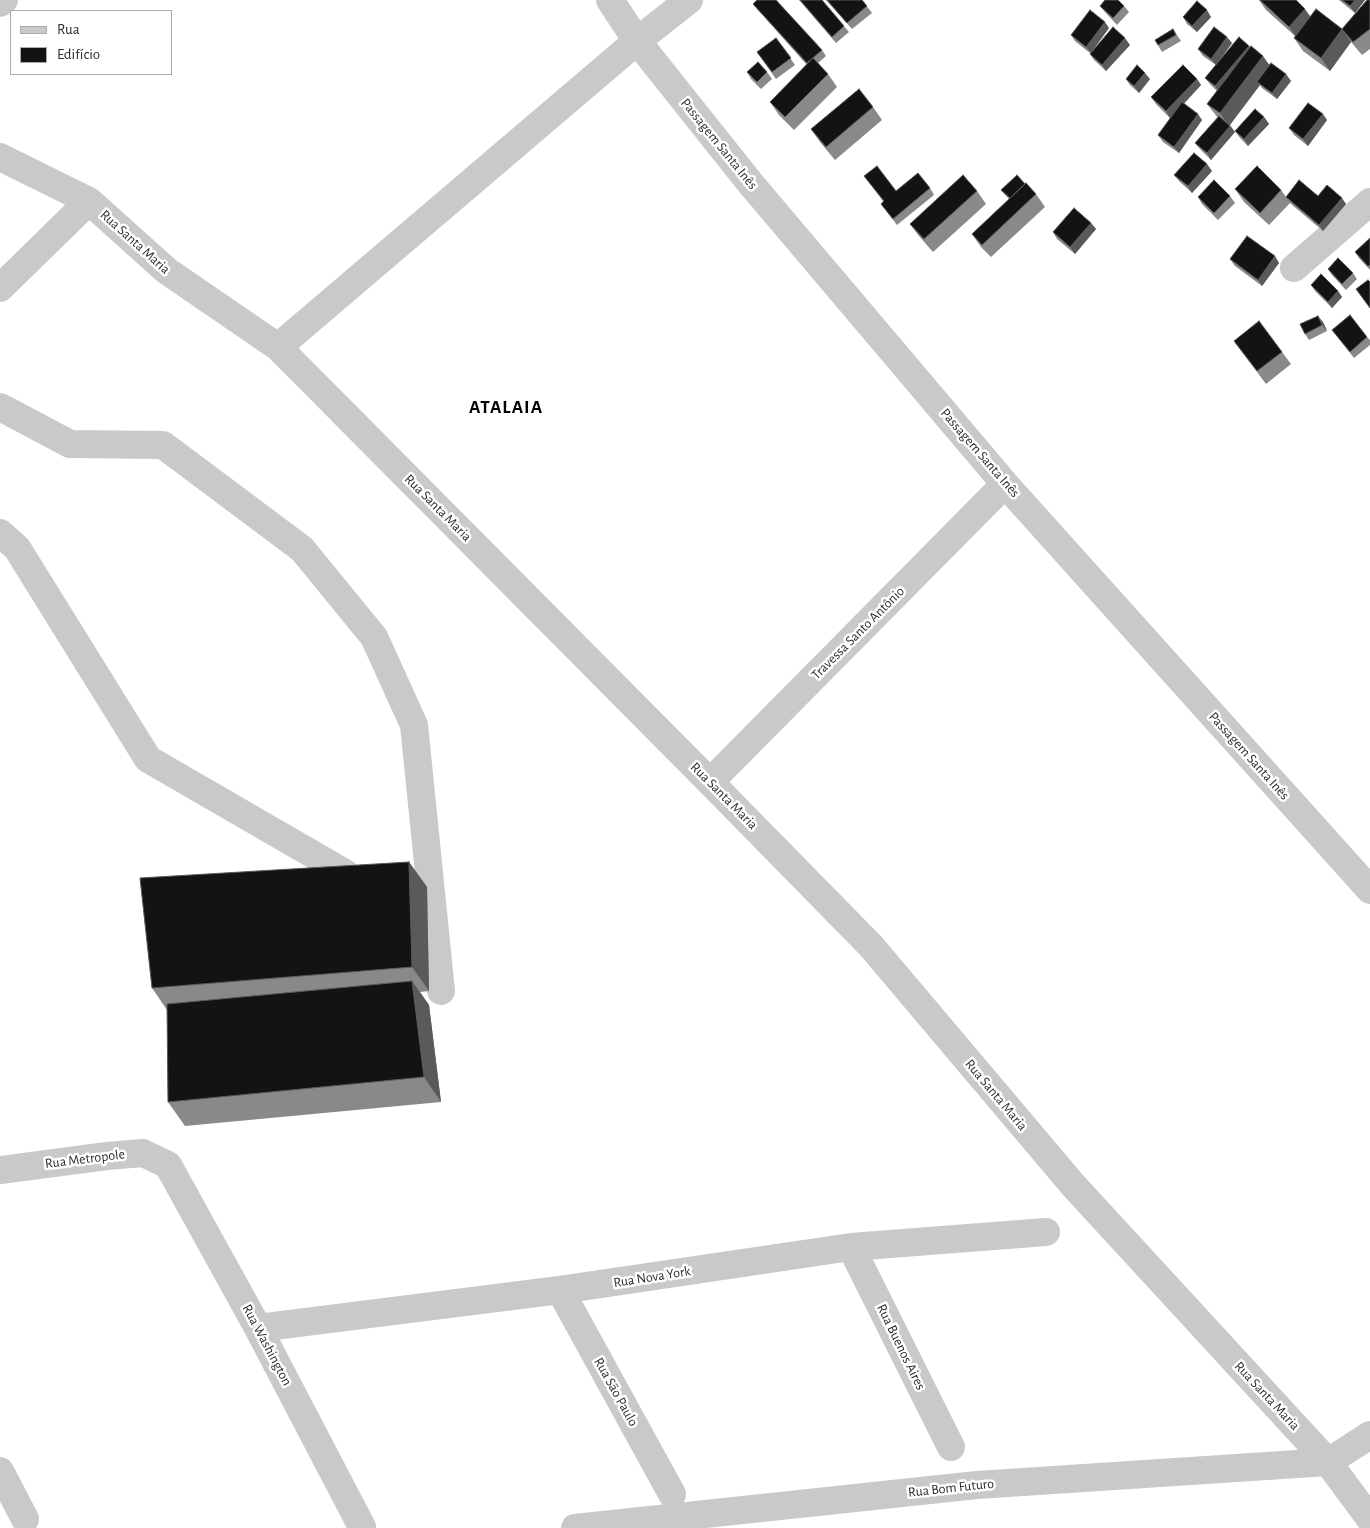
<!DOCTYPE html>
<html>
<head>
<meta charset="utf-8">
<style>
  body { margin:0 }
  #map { position:relative; width:1370px; height:1528px; overflow:hidden; background:#fff; font-family:"Alegreya Sans",sans-serif }
  canvas { display:block }
  .legend { position:absolute; left:10px; top:10px; width:162px; height:65px; box-sizing:border-box; background:#fff; border:1px solid #ababab; margin:0; padding:6px 9px; list-style:none; font-size:15px; color:#2c2c2c }
  .legend li { display:flex; align-items:center; gap:10px; height:25px }
  .legend b { width:25px; border:1px solid #ababab }
</style>
</head>
<body>
<div id="map">
<canvas width="1370" height="1528"></canvas>
<ul class="legend">
<li><b style="height:6px;background:#c9c9c9"></b>Rua</li>
<li><b style="height:14px;background:#131313"></b>Edifício</li>
</ul>
</div>
<script>
const ctx = document.querySelector('canvas').getContext('2d');
ctx.lineJoin = 'round';
const toPath = rows => new Path2D(rows.map(r => 'M' + r).join(''));
function stroke(path, color, width, dash) { ctx.strokeStyle = color; ctx.lineWidth = width; ctx.lineCap = dash ? 'butt' : 'round'; ctx.setLineDash(dash || []); ctx.stroke(path); }
function fill(path, color) { ctx.fillStyle = color; ctx.fill(path, 'evenodd'); }
function drawText(font, color, halo, rows, align = 'center') {
  ctx.font = font + ' "Alegreya Sans",sans-serif'; ctx.lineWidth = 5; ctx.setLineDash([]); ctx.textBaseline = 'middle'; ctx.strokeStyle = halo; ctx.fillStyle = color; for (const [text, x, y, turn = 0] of rows) {
    ctx.save(); ctx.translate(x, y); ctx.rotate((+turn || 0) * Math.PI / 180); ctx.textAlign = isNaN(turn) ? turn : align; if (halo) ctx.strokeText(text, 0, 0); ctx.fillText(text, 0, 0); ctx.restore();
  }
}
const minor = toPath([
  [610,0,637,41,751,184,1005,484,1370,890],
  [0,3,4,0],
  [0,157,89,201,167,271,278,347,710,782,871,946,1073,1185,1328,1462,1370,1519],
  [1294,268,1370,202],
  [0,288,89,201],
  [278,347,637,41,689,0],
  [0,407,70,444,163,445,302,549,374,637,414,725,441,991],
  [0,533,17,548,148,759,345,873],
  [710,782,1005,484],
  [0,1170,107,1156,143,1153,168,1165,258,1328,362,1527],
  [851,1247,951,1447],
  [560,1290,672,1494],
  [258,1328,560,1290,851,1247,1046,1232],
  [0,1471,25,1519],
  [575,1528,977,1485,1328,1462,1370,1435]
]);
const wall = toPath([
  [799,0,822,0,849,32,836,43],
  [826,0,862,0,872,13,852,29],
  [1259,0,1296,0,1310,16,1342,29,1370,0,1370,49,1362,55,1351,42,1330,71,1303,51,1294,38,1295,36,1266,10],
  [1339,0,1365,0,1355,13],
  [753,4,822,50,826,56,818,63,828,74,837,87,794,130,779,115,770,102,807,65,758,10],
  [1100,6,1124,6,1129,12,1117,25,1105,12],
  [1183,17,1211,17,1197,32,1187,24],
  [1109,28,1091,52,1130,45,1106,71,1094,60,1090,54,1090,53,1075,41,1071,35],
  [1173,29,1181,41,1162,52,1155,40],
  [776,38,795,65,776,79,757,52],
  [1232,43,1218,63,1249,46,1270,65,1291,81,1277,99,1262,88,1260,85,1230,125,1235,132,1211,160,1200,149,1195,143,1218,118,1207,104,1217,91,1210,84,1205,78,1216,65,1203,56,1198,49],
  [747,72,767,72,772,79,761,89,751,79],
  [1126,79,1150,79,1139,93,1130,85],
  [1197,79,1201,85,1184,104,1202,120,1179,153,1163,142,1158,135,1170,118,1156,104,1151,97],
  [873,107,882,120,835,160,820,142,811,129],
  [1264,117,1269,124,1248,146,1240,138,1235,131],
  [1327,120,1308,146,1294,135,1289,128],
  [1212,171,1192,193,1179,181,1174,175],
  [864,176,896,191,930,188,934,195,897,225,881,204,883,201],
  [1025,184,1036,194,1045,207,991,257,981,247,972,234,1009,199,1001,190],
  [1235,189,1281,190,1286,197,1318,196,1346,204,1323,231,1290,203,1269,225,1244,202],
  [977,191,986,204,933,252,919,236,910,224],
  [1230,196,1235,203,1218,220,1202,204,1198,197],
  [1091,223,1096,229,1075,254,1057,239,1053,232],
  [1370,238,1370,270,1359,258,1355,252],
  [1230,259,1279,263,1262,286,1235,266],
  [1328,269,1353,273,1357,279,1346,290,1332,275],
  [1311,285,1338,291,1342,297,1332,308,1315,291],
  [1323,322,1327,331,1309,340,1305,334],
  [1332,330,1367,337,1370,340,1370,345,1354,358],
  [1234,341,1282,352,1291,364,1266,384],
  [409,862,427,887,429,991,420,992,429,1005,441,1102,185,1126,168,1102,167,1010,152,988]
]);
const shadedWall = toPath([
  [1355,0,1365,0,1355,13,1350,6],
  [1305,9,1314,22,1298,40,1289,27],
  [1207,10,1211,17,1197,32,1192,26],
  [1105,22,1109,28,1091,53,1086,47],
  [1342,29,1351,42,1330,71,1321,58],
  [1227,37,1232,43,1216,65,1211,59],
  [1125,38,1130,45,1106,71,1102,65],
  [1249,46,1254,52,1220,93,1215,86],
  [1263,56,1272,69,1257,82,1260,85,1229,126,1220,113],
  [1145,73,1150,79,1139,93,1134,86],
  [1286,74,1291,81,1277,99,1272,93],
  [1197,79,1201,85,1170,118,1166,111],
  [1198,114,1202,120,1179,153,1174,147],
  [1323,114,1327,120,1308,146,1303,139],
  [1264,117,1269,124,1248,146,1244,139],
  [1230,126,1235,132,1211,160,1207,153],
  [1207,164,1212,171,1192,193,1188,186],
  [1342,198,1346,204,1323,231,1319,225],
  [1091,223,1096,229,1075,254,1070,247],
  [1275,256,1279,263,1262,286,1258,280],
  [1338,291,1342,297,1332,308,1328,302],
  [1318,316,1323,322,1327,331,1322,325],
  [409,862,427,887,429,991,412,967],
  [412,981,429,1005,441,1102,424,1077]
]);
const building = toPath([
  [757,0,776,0,822,50,807,63,753,4,757,0],
  [800,0,822,0,844,26,832,37,800,0],
  [827,0,862,0,867,6,847,23,827,0],
  [1105,0,1118,0,1124,6,1113,18,1100,6,1105,0],
  [1260,0,1296,0,1305,9,1289,27,1260,0],
  [1342,0,1355,0,1350,6,1342,0],
  [1367,0,1370,0,1370,29,1353,42,1342,29,1367,0],
  [1197,1,1207,10,1192,26,1183,17,1197,1],
  [1316,9,1342,29,1321,58,1294,38,1316,9],
  [1090,10,1105,22,1086,47,1071,35,1090,10],
  [1113,27,1125,38,1102,65,1090,54,1113,27],
  [1214,27,1227,37,1211,59,1198,49,1214,27],
  [1173,29,1176,35,1158,45,1155,40,1173,29],
  [1239,37,1249,46,1215,86,1205,78,1239,37],
  [776,38,791,58,772,72,757,52,776,38],
  [1251,46,1263,56,1220,113,1207,104,1251,46],
  [813,58,828,74,785,117,770,102,813,58],
  [758,62,767,72,757,82,747,72,758,62],
  [1271,63,1286,74,1272,93,1257,82,1271,63],
  [1137,65,1145,73,1134,86,1126,79,1137,65],
  [1183,65,1197,79,1166,111,1151,97,1183,65],
  [859,89,873,107,826,147,811,129,859,89],
  [1182,102,1198,114,1174,147,1158,135,1182,102],
  [1308,103,1323,114,1303,139,1289,128,1308,103],
  [1255,109,1264,117,1244,139,1235,131,1255,109],
  [1219,116,1230,126,1207,153,1195,143,1219,116],
  [1194,153,1207,164,1188,186,1174,175,1194,153],
  [877,166,896,191,918,173,930,188,893,219,881,204,884,201,864,176,877,166],
  [1257,166,1281,190,1260,213,1235,189,1257,166],
  [963,175,977,191,924,239,910,224,963,175],
  [1017,175,1025,184,1010,198,1001,190,1017,175],
  [1214,180,1230,196,1214,213,1198,197,1214,180],
  [1299,180,1318,196,1327,185,1342,198,1319,225,1286,197,1299,180],
  [1026,183,1036,194,982,245,972,234,1026,183],
  [1074,208,1091,223,1070,247,1053,232,1074,208],
  [1247,236,1275,256,1258,280,1230,259,1247,236],
  [1370,238,1370,265,1368,266,1355,252,1370,238],
  [1338,258,1353,273,1342,284,1328,269,1338,258],
  [1321,274,1338,291,1328,302,1311,285,1321,274],
  [1368,280,1370,282,1370,308,1356,289,1368,280],
  [1350,315,1367,337,1350,352,1332,330,1350,315],
  [1318,316,1322,325,1305,334,1300,324,1318,316],
  [1259,321,1282,352,1257,371,1234,341,1259,321],
  [409,862,412,967,152,988,140,878,409,862],
  [412,981,424,1077,168,1102,167,1004,412,981]
]);
const streetNames = [
  ["Passagem Santa Inês",719,144,51],
  ["Rua Santa Maria",135,242,42],
  ["Passagem Santa Inês",980,453,49],
  ["Rua Santa Maria",438,508,45],
  ["Travessa Santo Antônio",858,633,-45],
  ["Passagem Santa Inês",1249,756,48],
  ["Rua Santa Maria",724,796,45],
  ["Rua Santa Maria",996,1095,50],
  ["Rua Metropole",85,1159,-7],
  ["Rua Nova York",652,1277,-9],
  ["Rua Washington",267,1345,62],
  ["Rua Buenos Aires",901,1347,64],
  ["Rua São Paulo",616,1392,61],
  ["Rua Santa Maria",1267,1396,47],
  ["Rua Bom Futuro",951,1488,-6]
];
const districtNames = [
  ["ATALAIA",506,407]
];
stroke(minor, '#c9c9c9', 28);
fill(wall, '#898989');
fill(shadedWall, '#5a5a5a');
fill(building, '#131313');
stroke(building, '#5a5a5a', 1);
drawText('14px', '#2c2c2c', '#fff', streetNames);
ctx.letterSpacing = '1px';
drawText('bold 19px', '#000', '#fff', districtNames);
ctx.letterSpacing = '0px';
</script>
</body>
</html>
